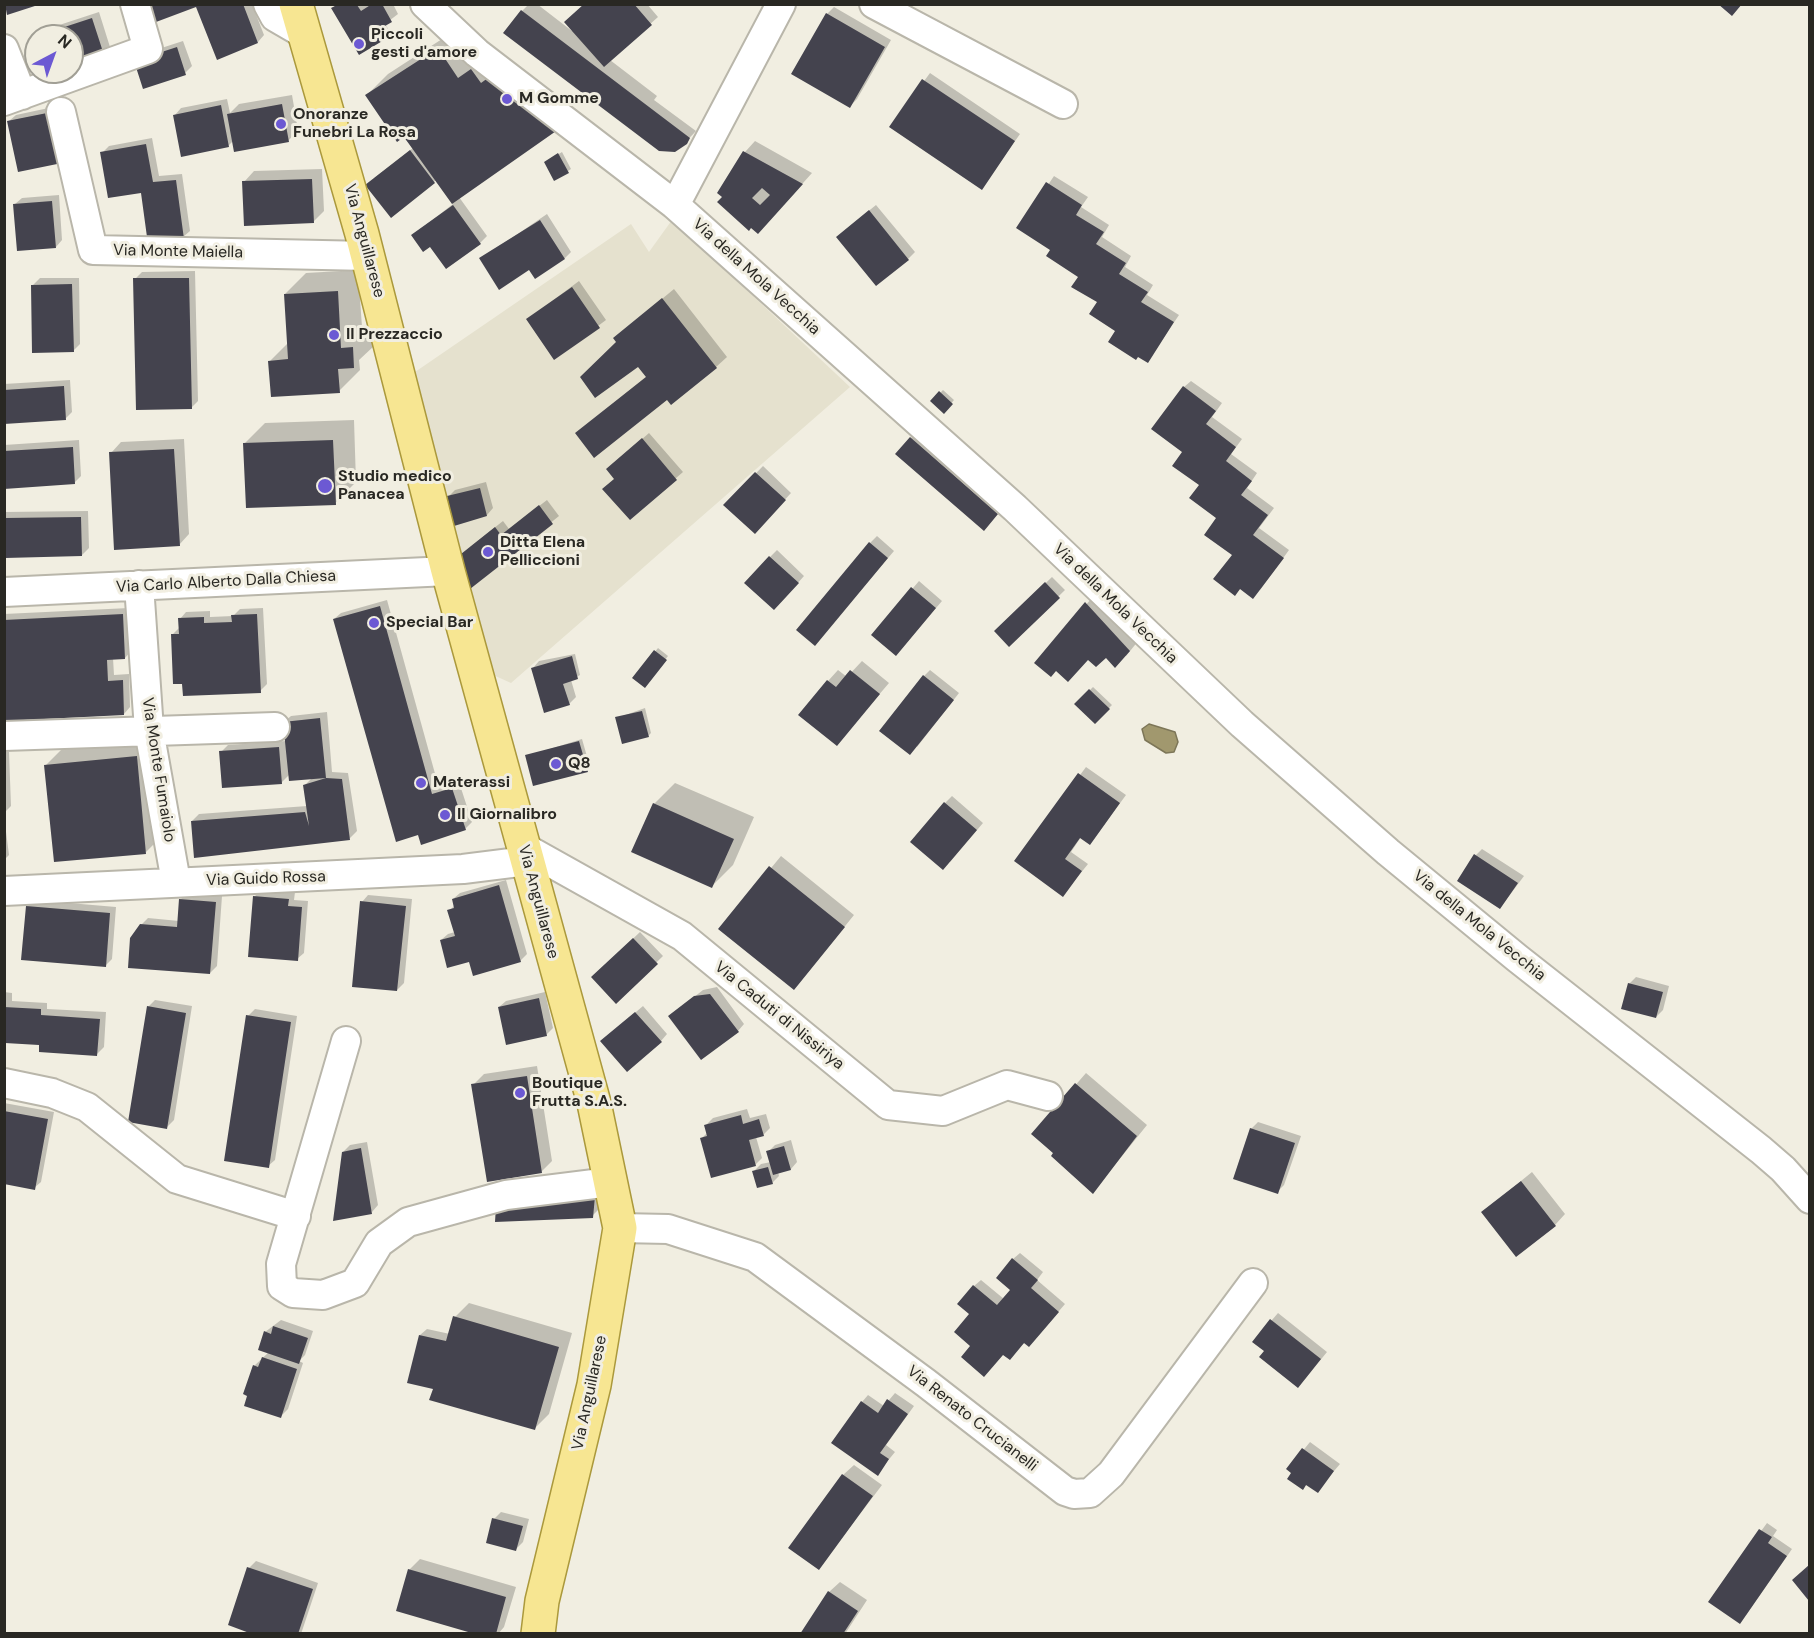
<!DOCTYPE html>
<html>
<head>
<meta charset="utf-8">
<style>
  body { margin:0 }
  #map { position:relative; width:1814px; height:1638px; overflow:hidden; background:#f1eee1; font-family:"DM Sans",sans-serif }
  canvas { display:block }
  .frame { position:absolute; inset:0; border:6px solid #292823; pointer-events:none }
  .north { position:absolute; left:24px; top:24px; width:60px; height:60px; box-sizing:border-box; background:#f1eee1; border:2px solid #a19f95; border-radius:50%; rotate:41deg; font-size:16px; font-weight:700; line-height:24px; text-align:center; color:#292823 }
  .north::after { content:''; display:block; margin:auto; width:21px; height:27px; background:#6c59d3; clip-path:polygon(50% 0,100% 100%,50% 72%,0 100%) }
</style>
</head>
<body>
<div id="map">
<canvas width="1814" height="1638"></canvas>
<div class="frame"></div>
<div class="north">N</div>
</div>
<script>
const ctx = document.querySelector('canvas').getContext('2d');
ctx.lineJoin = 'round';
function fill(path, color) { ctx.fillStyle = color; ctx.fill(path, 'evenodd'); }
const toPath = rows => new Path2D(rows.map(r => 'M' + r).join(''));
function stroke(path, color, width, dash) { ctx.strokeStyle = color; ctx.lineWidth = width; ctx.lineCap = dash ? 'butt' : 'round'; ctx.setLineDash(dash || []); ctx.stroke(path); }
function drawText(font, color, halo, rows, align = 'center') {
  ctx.font = font + ' "DM Sans",sans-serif'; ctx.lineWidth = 6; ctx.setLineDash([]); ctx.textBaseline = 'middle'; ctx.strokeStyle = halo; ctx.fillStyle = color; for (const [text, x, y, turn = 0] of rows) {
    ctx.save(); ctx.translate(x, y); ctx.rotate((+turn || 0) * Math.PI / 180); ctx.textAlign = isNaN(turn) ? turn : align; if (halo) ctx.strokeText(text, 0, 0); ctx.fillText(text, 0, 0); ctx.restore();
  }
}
const built = toPath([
  [672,220,850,387,511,683,491,674,415,372,631,224,649,252]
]);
const water = toPath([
  [1149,724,1175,732,1178,742,1174,752,1166,753,1145,740,1142,729,1149,724]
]);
const shadow = toPath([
  [142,4,252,4,264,35,258,42,197,5],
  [336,4,393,4,398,14,385,24,390,32,360,53,333,8],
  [529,4,537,4,572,31,585,4,647,4,658,17,610,60,657,96,654,100,696,131,679,149,664,151,522,11],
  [834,7,891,40,857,99,850,106,827,14],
  [99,12,110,47,104,54,72,36,38,36,44,30],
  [459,28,507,62,459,197,487,236,480,243,430,245,413,235,453,204,436,180,434,182,374,178,413,148,367,95,388,74],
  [183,41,192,66,185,73,143,54],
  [930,73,1020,134,982,188,891,126],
  [292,95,298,130,288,141,233,141,228,146,175,115,181,108,227,99,230,113,239,104],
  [58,106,68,155,9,121,16,115],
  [152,138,159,176,182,174,190,231,183,237,142,191,102,153,109,146],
  [755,141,812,173,768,222,719,193,745,152],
  [562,152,571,169,568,171,546,162],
  [322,169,324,211,313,222,244,182,254,171],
  [1054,176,1088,197,1081,207,1109,225,1102,237,1131,256,1125,267,1153,285,1147,295,1179,315,1148,361,1117,330,1080,276,1052,249,1019,228],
  [59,195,62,240,56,247,15,204,22,198],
  [876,205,915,252,908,259,845,230],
  [547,214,571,252,565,258,481,259],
  [358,270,362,327,373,327,374,346,359,360,360,370,339,391,270,361,288,343,285,294,306,273],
  [195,271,198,401,191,408,135,279,142,272],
  [40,278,79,278,80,344,73,351,33,285],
  [579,281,606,320,555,358,528,319],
  [674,289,727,357,716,367,668,398,577,433,647,376,615,338],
  [70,380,72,412,66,418,4,423,4,384],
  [1191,381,1222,403,1212,417,1242,439,1231,454,1257,473,1247,488,1274,508,1259,528,1289,550,1260,590,1241,588,1235,594,1234,555,1184,452,1184,387],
  [943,390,954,400,944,412,932,401],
  [354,420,356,482,335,503,244,444,265,423],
  [917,432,1004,507,990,522,911,438],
  [649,433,683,472,630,518,616,478,615,463],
  [184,439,189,534,179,545,111,453,121,442],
  [79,440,81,476,74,483,4,487,4,445],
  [763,466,791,493,761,526,725,505],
  [486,482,493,508,487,515,448,497,455,490],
  [547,500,559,516,471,587,470,547,503,521,509,529],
  [88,511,89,548,82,555,4,557,4,512],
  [877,536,894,551,815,644,870,543],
  [777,550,804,576,781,602,770,557],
  [1052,577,1065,590,1009,645,996,631],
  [919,581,942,601,902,648,873,635],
  [1097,592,1139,640,1126,656,1088,658,1056,669,1036,663],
  [387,600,439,788,459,782,472,822,465,829,419,834,334,619,341,613],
  [129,608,131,651,125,658,113,658,114,675,129,674,130,707,124,714,4,719,4,614],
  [263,608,267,684,260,691,184,682,172,635,180,627,180,619,186,612,210,611,210,617,233,616,240,609],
  [658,648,668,656,647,683,634,678],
  [575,654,580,675,571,680,576,697,569,704,533,668,539,661],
  [862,661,889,683,837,744,828,681,838,670,847,677],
  [930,670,959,693,917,747,924,676],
  [1093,687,1112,705,1095,722,1076,704],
  [645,708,651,733,648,736,617,718],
  [327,712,332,772,348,773,357,831,350,838,195,856,192,821,199,814,307,806,305,785,312,778,289,775,281,783,221,752,228,745,286,741,284,722,291,716],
  [157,736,167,831,146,852,46,765,67,744],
  [582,739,590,767,587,770,527,756],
  [4,752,9,752,11,806,4,813],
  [1086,767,1126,795,1096,836,1081,837,1071,852,1088,864,1063,895,1016,861],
  [675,783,754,817,733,865,712,886,633,851,654,804],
  [952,796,983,823,950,862,945,803],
  [4,816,9,855,4,860],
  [1482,849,1524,876,1500,908,1476,855],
  [781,856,854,915,804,977,721,929],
  [506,880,527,954,520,961,441,940,448,934,455,932,449,911,455,905,453,899,460,893],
  [262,889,295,892,294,900,308,901,304,953,297,959,255,896],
  [187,893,222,896,217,966,210,973,141,925,148,918,179,921,180,900],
  [368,895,412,899,404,983,397,990,362,902],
  [34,900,116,907,112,959,105,966,27,907],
  [640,932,663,956,616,1002,593,977],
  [1636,977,1669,986,1663,1010,1656,1017,1629,984],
  [717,987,744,1024,738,1031,670,1016,703,990],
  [4,992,12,993,12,1001,47,1003,47,1009,106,1012,104,1047,97,1054,4,1039],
  [545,992,553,1028,546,1035,499,1007,506,1001],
  [155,1000,192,1006,174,1120,167,1127,148,1007],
  [643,1006,667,1034,661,1041,609,1035],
  [255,1009,297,1016,275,1160,268,1166,248,1016],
  [537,1066,552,1161,541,1172,473,1085,484,1074],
  [1086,1073,1147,1125,1093,1192,1033,1134],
  [4,1103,54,1112,41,1182,34,1188,4,1183],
  [747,1109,750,1118,766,1114,770,1128,763,1135,756,1137,762,1158,755,1165,702,1138,708,1132,706,1125,713,1118],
  [1258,1122,1301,1136,1284,1185,1277,1192,1251,1129],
  [791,1140,797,1162,791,1169,778,1172,779,1176,772,1183,754,1171,761,1164,771,1162,768,1152,775,1145],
  [367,1142,378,1205,372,1212,343,1152,350,1145],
  [1532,1172,1565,1214,1555,1225,1483,1212],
  [601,1190,599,1209,592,1216,519,1193],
  [1020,1253,1043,1272,1037,1280,1065,1304,1036,1338,1003,1353,972,1345,971,1314,974,1286,981,1280,1004,1299,1012,1289,1013,1259],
  [469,1303,572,1333,549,1414,535,1428,434,1388,420,1335,427,1329,450,1334,455,1317],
  [1278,1313,1327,1352,1305,1379,1254,1341],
  [281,1320,313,1331,305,1355,299,1361,303,1363,288,1409,281,1416,254,1366,269,1352,265,1332],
  [895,1393,914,1406,886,1445,895,1452,877,1474,862,1402,868,1395,884,1406],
  [1310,1442,1340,1464,1317,1491,1307,1484,1303,1489,1288,1469],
  [854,1465,882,1485,819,1568,843,1475],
  [501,1512,529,1519,523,1542,516,1549,494,1519],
  [1767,1523,1777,1530,1773,1536,1792,1549,1746,1615,1710,1601],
  [420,1559,516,1587,504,1627,498,1634,480,1634,409,1570],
  [256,1561,318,1583,301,1634,256,1634,249,1568],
  [840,1582,867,1600,845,1634,802,1634,829,1592]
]);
const building = toPath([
  [5,4,38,4,38,5,7,15],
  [140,4,243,4,258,43,217,60,196,7,148,25],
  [372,4,382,4,392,22,378,30,384,40,359,55,331,8,337,5,357,5,361,11],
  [584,4,634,4,652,25,604,67,564,22],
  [1718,4,1742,4,1732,16],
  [521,10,690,138,687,144,675,152,659,151,503,33],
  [826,13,885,47,850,108,791,74],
  [92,18,104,55,72,66,72,36,37,36],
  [177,47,186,75,143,89,134,61],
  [438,48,458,78,471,69,481,83,492,75,559,129,452,204,404,137,397,142,365,95],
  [922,79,1015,141,982,190,889,127],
  [282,104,289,142,234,152,227,114],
  [221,105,229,147,181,157,173,115],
  [52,112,62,163,18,172,7,121],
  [146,144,153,182,176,180,184,239,147,237,141,193,108,198,100,152],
  [410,150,435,183,391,218,365,185],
  [743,151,803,184,758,234,751,228,749,231,717,202,722,197,717,193],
  [762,188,770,195,760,205,752,198],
  [558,153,569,173,554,181,544,162],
  [312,179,314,223,244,226,242,181],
  [1046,182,1082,205,1076,215,1104,232,1096,244,1126,263,1119,274,1148,292,1141,302,1174,322,1148,363,1138,357,1136,360,1108,342,1115,331,1089,314,1097,302,1071,287,1078,277,1046,256,1050,250,1016,228],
  [52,201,56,248,17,251,13,204],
  [453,205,481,244,446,269,430,247,423,252,411,235],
  [869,210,909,260,876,286,836,237],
  [540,220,565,259,535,279,529,270,499,290,479,258],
  [133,278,189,278,192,409,136,410],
  [72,284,74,352,32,353,31,285],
  [572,287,600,328,554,360,526,319],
  [338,291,341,348,353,347,354,368,338,369,340,393,271,397,268,361,288,359,284,294],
  [662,298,717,368,671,405,667,400,594,458,575,433,646,377,638,367,595,398,580,377,616,342,613,338],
  [64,386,66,420,4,424,4,390],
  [1183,386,1216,411,1206,424,1236,447,1226,461,1252,481,1241,495,1268,515,1253,535,1284,558,1253,599,1240,589,1235,596,1213,579,1232,555,1204,535,1216,518,1189,498,1199,485,1172,466,1182,452,1151,429],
  [939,391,953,404,944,414,930,401],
  [910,437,998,514,984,531,895,454],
  [642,438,677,480,630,520,602,489,614,479,606,469],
  [333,440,336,505,246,508,243,443],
  [73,447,75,484,4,489,4,451],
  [174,449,180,546,114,550,109,452],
  [755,472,786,500,755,534,723,505],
  [480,488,487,516,454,526,447,496],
  [539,505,553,524,470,589,461,554,495,527,501,535],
  [81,517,82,556,5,558,5,518],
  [869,542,888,558,815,646,796,630],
  [769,556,799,583,774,610,744,583],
  [1045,582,1060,598,1009,647,994,631],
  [911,587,936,608,896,656,871,635],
  [1085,602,1130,651,1115,668,1106,658,1096,667,1088,660,1068,682,1056,671,1051,677,1034,663],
  [380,606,432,794,452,788,466,830,421,845,418,835,396,842,333,619],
  [123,614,125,659,107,660,108,681,123,680,124,715,4,721,4,620],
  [257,614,261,693,183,696,182,684,173,684,171,634,179,634,178,618,204,617,204,623,232,622,231,615],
  [654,650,667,660,645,688,632,678],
  [572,656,578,679,563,684,570,705,544,713,531,668],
  [850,670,880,694,837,746,798,715,827,680,836,687],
  [923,675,954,700,910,755,879,731],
  [1089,689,1110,709,1095,724,1074,704],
  [642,711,649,737,622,744,615,717],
  [320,718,326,778,289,781,283,722],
  [579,741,588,772,533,786,525,755],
  [279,747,282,784,222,788,219,751],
  [137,756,146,854,54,862,44,765],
  [1078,773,1120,803,1090,845,1080,838,1065,859,1082,871,1063,897,1014,861],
  [326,778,342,779,350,840,194,858,191,821,305,812,309,826,303,785],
  [944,802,977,830,943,870,910,842],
  [653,803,734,839,712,888,631,852],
  [1474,854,1518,883,1500,909,1457,881],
  [769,866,845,927,794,990,718,929],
  [499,885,521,962,473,976,469,962,447,968,440,940,455,936,447,910,454,908,452,899],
  [253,896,289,899,288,906,302,907,298,961,248,957],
  [179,899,216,902,210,974,128,968,130,938,140,924,177,927],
  [360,901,406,906,397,991,352,987],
  [26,906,110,913,106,967,21,960],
  [633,938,658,964,616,1004,591,977],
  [1628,983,1663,992,1656,1018,1621,1009],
  [710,994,739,1032,701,1060,668,1016,694,996],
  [539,998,547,1036,506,1045,498,1007],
  [147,1006,186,1013,167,1129,128,1122],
  [4,1007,41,1009,41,1015,100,1019,97,1056,39,1052,39,1045,5,1043],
  [635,1012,662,1042,627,1072,600,1041],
  [246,1015,291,1022,269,1168,224,1161],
  [527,1076,542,1173,487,1182,471,1084],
  [1075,1083,1137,1136,1093,1194,1051,1156,1053,1153,1031,1134],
  [4,1111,48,1119,35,1190,4,1184],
  [741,1115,743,1124,759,1119,764,1136,749,1140,756,1166,711,1178,700,1138,707,1136,704,1125],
  [1250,1128,1295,1143,1278,1194,1233,1179],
  [784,1146,791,1170,773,1175,766,1151],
  [361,1148,372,1214,333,1221,342,1152],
  [768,1167,773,1184,757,1188,752,1171],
  [1521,1181,1556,1226,1516,1257,1481,1212],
  [595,1196,593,1218,495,1222,496,1206],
  [1012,1258,1038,1280,1031,1288,1059,1312,1029,1347,1024,1343,1010,1360,1003,1355,984,1377,961,1357,970,1346,954,1332,969,1314,957,1304,973,1285,997,1305,1010,1290,996,1278],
  [453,1316,559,1347,535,1430,429,1400,433,1389,407,1383,419,1335,446,1341],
  [1270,1319,1321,1359,1298,1388,1259,1357,1264,1351,1252,1342],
  [273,1326,308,1338,299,1364,258,1350,264,1331,271,1334],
  [262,1357,297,1369,281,1418,244,1406,247,1396,243,1394,253,1365,258,1367],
  [887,1399,908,1414,880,1453,889,1459,878,1476,831,1443,861,1401,878,1413],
  [1302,1448,1334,1471,1318,1493,1306,1485,1303,1490,1287,1479,1291,1473,1286,1469],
  [842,1474,873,1496,819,1570,788,1548],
  [492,1518,523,1526,516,1551,486,1543],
  [1759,1529,1772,1537,1768,1543,1787,1556,1740,1624,1708,1602],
  [1809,1565,1809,1601,1792,1580],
  [247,1567,313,1589,298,1634,252,1634,228,1625],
  [408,1569,506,1597,496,1634,475,1634,396,1611],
  [828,1591,858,1611,843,1634,800,1634]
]);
const minor = toPath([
  [268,4,275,17,306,35],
  [425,4,477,53,675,205,1015,508,1242,724,1388,852,1517,958,1761,1150,1783,1169,1810,1199],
  [874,4,1063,104],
  [4,49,22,95],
  [4,101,148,49,135,4],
  [61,112,93,250,368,256],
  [675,205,781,4],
  [139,585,149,730,176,882],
  [4,592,448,571],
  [4,736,275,727],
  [523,847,682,936,888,1105,943,1111,1007,1085,1048,1096],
  [4,891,463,869,527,861],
  [346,1041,281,1264,282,1286,293,1293,323,1295,355,1283,379,1243,408,1222,506,1195,610,1182],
  [4,1083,52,1093,87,1107,177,1179,296,1216],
  [620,1228,668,1229,755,1257,926,1383,1065,1491,1074,1494,1090,1493,1111,1474,1253,1283]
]);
const major = toPath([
  [296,4,362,234,448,571,594,1103,620,1228,594,1385,542,1601,538,1634]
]);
const markers = [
  [359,44,6,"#6c59d3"],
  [507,99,6,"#6c59d3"],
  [281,124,6,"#6c59d3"],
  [334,335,6,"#6c59d3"],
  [325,486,8,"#6c59d3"],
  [488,552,6,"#6c59d3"],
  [374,623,6,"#6c59d3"],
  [556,764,6,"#6c59d3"],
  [421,783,6,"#6c59d3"],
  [445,815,6,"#6c59d3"],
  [520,1093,6,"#6c59d3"]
];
const poiNames = [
  ["Piccoli",371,35],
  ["gesti d'amore",371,53],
  ["M Gomme",519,99],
  ["Onoranze",293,115],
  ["Funebri La Rosa",293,133],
  ["Il Prezzaccio",346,335],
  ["Studio medico",338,477],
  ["Panacea",338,495],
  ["Ditta Elena",500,543],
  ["Pelliccioni",500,561],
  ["Special Bar",386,623],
  ["Q8",568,764],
  ["Materassi",433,783],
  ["Il Giornalibro",457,815],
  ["Boutique",532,1084],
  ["Frutta S.A.S.",532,1102]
];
const streetNames = [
  ["Via Anguillarese",364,241,75],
  ["Via Monte Maiella",178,252,1],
  ["Via della Mola Vecchia",756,277,42],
  ["Via Carlo Alberto Dalla Chiesa",226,582,-3],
  ["Via della Mola Vecchia",1115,604,44],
  ["Via Monte Fumaiolo",158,770,81],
  ["Via Guido Rossa",266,879,-2],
  ["Via Anguillarese",538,902,75],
  ["Via della Mola Vecchia",1479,926,39],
  ["Via Caduti di Nissiriya",779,1016,39],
  ["Via Anguillarese",590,1393,-78],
  ["Via Renato Crucianelli",972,1419,38]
];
fill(built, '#e5e1ce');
fill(water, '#a1986e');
stroke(water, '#7d7658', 1.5);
fill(shadow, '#0003');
fill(building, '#44434e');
stroke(minor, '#b9b6aa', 32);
stroke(major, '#ab993c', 36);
stroke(minor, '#fff', 28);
stroke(major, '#f7e692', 33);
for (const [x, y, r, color] of markers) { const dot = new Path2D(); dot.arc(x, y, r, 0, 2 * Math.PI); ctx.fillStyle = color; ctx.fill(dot); stroke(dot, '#f1eee1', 2); }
drawText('bold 16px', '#292823', '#f1eee1', poiNames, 'left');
drawText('16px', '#292823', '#f1eee1', streetNames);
</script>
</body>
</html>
